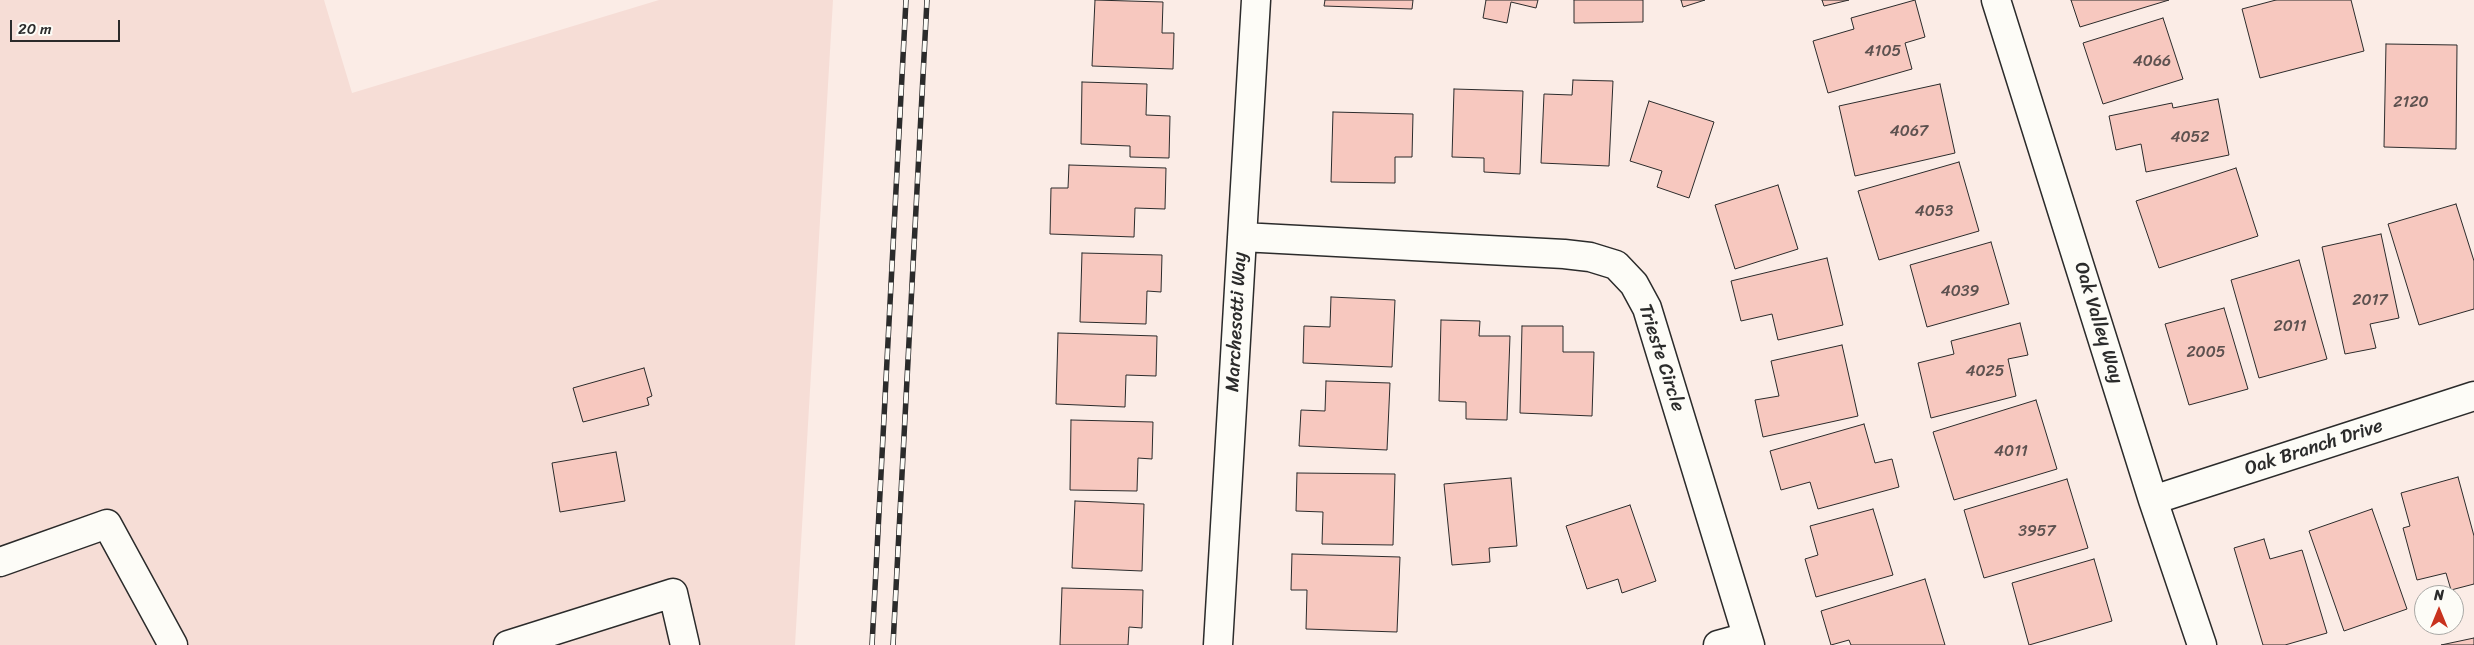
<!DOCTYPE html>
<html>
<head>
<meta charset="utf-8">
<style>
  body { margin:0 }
  #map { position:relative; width:2474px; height:645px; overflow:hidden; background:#fbece6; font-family:Sriracha,sans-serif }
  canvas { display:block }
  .north { position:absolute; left:2414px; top:585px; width:50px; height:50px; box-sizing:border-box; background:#fdfcf7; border:1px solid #a9a8a5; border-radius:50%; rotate:0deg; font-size:14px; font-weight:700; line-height:20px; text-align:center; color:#2b2b2b }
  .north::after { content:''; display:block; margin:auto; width:18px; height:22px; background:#c8321e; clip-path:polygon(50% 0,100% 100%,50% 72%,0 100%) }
  .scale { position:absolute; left:10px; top:20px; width:110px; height:22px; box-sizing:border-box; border:2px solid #2b2b2b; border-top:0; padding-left:6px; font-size:15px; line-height:18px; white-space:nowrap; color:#2b2b2b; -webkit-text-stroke:4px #fdfcf7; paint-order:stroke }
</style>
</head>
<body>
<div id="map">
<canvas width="2474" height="645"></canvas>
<div class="north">N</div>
<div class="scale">20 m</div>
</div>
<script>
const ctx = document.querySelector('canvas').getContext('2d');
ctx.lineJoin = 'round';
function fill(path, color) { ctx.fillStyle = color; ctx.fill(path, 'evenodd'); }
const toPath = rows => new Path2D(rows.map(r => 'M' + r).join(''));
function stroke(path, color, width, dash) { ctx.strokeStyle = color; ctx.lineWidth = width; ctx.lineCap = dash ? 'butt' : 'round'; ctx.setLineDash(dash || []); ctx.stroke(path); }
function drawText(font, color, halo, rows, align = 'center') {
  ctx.font = font + ' Sriracha,sans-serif'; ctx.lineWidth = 4; ctx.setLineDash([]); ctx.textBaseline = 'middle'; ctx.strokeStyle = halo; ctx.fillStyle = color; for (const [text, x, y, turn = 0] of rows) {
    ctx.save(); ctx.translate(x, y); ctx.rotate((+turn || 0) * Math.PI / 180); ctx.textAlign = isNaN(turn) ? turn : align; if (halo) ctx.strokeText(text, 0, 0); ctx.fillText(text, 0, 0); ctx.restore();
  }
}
const built = toPath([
  [0,0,324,0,352,93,659,0,833,0,795,645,0,645]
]);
const building = toPath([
  [1095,0,1163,2,1162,33,1174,33,1173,69,1092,66,1095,0],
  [1325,0,1413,0,1412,9,1324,6,1325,0],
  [1486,0,1538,0,1536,8,1511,2,1507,23,1483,18,1486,0],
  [1574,0,1643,0,1643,22,1574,23,1574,0],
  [1681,0,1705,0,1683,7,1681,0],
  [1822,0,1849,0,1824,6,1822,0],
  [1915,0,1925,37,1905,43,1912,69,1828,93,1813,41,1854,29,1851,18,1915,0],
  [2071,0,2169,0,2080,27,2071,0],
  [2276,0,2351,0,2364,51,2260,78,2242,9,2276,0],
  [2163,18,2183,79,2103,104,2083,43,2163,18],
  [2386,44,2457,45,2456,149,2384,147,2386,44],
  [1573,80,1613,81,1609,166,1541,163,1544,94,1572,95,1573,80],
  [1082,82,1147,84,1146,115,1170,116,1169,158,1130,157,1130,146,1081,144,1082,82],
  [1940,84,1955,153,1855,176,1839,106,1940,84],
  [1454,89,1523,91,1520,174,1484,172,1484,158,1452,157,1454,89],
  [2218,99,2229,155,2146,172,2141,144,2116,150,2109,116,2172,103,2173,108,2218,99],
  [1649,101,1714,122,1689,198,1657,187,1662,171,1630,161,1649,101],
  [1333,112,1413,114,1412,157,1395,157,1395,183,1331,182,1333,112],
  [1959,162,1979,231,1879,260,1858,191,1959,162],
  [1069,165,1166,168,1165,209,1135,208,1134,237,1050,234,1051,188,1068,188,1069,165],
  [2236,168,2258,236,2159,268,2136,201,2236,168],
  [1778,185,1798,249,1735,269,1715,205,1778,185],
  [2456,204,2474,261,2474,309,2419,325,2388,224,2456,204],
  [2381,234,2399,318,2370,324,2376,348,2345,354,2322,247,2381,234],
  [1991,242,2009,304,1927,327,1910,265,1991,242],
  [1082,253,1162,255,1161,292,1147,291,1146,324,1080,322,1082,253],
  [1827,258,1843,325,1778,340,1772,314,1741,321,1731,281,1827,258],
  [2299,260,2327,359,2259,378,2231,280,2299,260],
  [1331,297,1395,300,1392,367,1303,363,1304,326,1330,327,1331,297],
  [2224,308,2248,389,2189,405,2165,324,2224,308],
  [1441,320,1480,321,1479,336,1510,336,1507,420,1466,419,1466,402,1439,401,1441,320],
  [2020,323,2028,355,2008,359,2016,396,1931,418,1918,363,1954,354,1951,341,2020,323],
  [1522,326,1563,326,1563,352,1594,352,1592,416,1520,413,1522,326],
  [1058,333,1157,336,1156,376,1126,375,1125,407,1056,404,1058,333],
  [1842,345,1858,416,1763,437,1755,400,1779,396,1771,361,1842,345],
  [644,368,652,396,647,398,649,405,583,422,573,388,644,368],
  [1326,381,1390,383,1387,450,1299,446,1301,410,1325,411,1326,381],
  [2036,400,2057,469,1954,500,1933,432,2036,400],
  [1071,420,1153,422,1152,459,1138,458,1137,491,1070,490,1071,420],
  [1864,424,1875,463,1892,459,1899,487,1818,509,1810,482,1781,490,1770,451,1864,424],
  [616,452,625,501,560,512,552,463,616,452],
  [1297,473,1395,474,1393,545,1322,544,1323,512,1296,511,1297,473],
  [2458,477,2474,536,2474,584,2451,590,2446,573,2417,580,2403,528,2410,526,2401,493,2458,477],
  [1511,478,1517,546,1489,548,1490,562,1452,565,1444,484,1511,478],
  [2067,479,2088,548,1984,578,1964,510,2067,479],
  [1075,501,1144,504,1142,571,1072,568,1075,501],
  [1630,505,1656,581,1622,593,1618,579,1587,589,1566,526,1630,505],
  [1873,509,1893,575,1816,597,1805,559,1818,555,1810,526,1873,509],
  [2372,509,2407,609,2344,631,2309,531,2372,509],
  [2264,539,2270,559,2302,550,2327,633,2285,645,2263,645,2234,548,2264,539],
  [1292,554,1400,557,1397,632,1306,629,1307,590,1291,590,1292,554],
  [2094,559,2112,621,2029,645,2012,583,2094,559],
  [1925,579,1945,645,1851,645,1849,640,1831,645,1821,611,1925,579],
  [1062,588,1143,590,1142,628,1129,627,1128,645,1060,645,1062,588],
  [2474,638,2474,645,2441,645,2474,638]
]);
const minor = toPath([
  [1996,0,2153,500,2202,645],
  [1242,237,1564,254,1590,257,1616,265,1634,284,1647,308,1750,645],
  [2153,500,2474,396],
  [0,562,107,524,173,645],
  [508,645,673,593,685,645],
  [1218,645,1256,0],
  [1718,645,1747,637]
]);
const rail = toPath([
  [872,645,906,0],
  [893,645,927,0]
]);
const numberNames = [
  ["4105",1883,52],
  ["4066",2152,62],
  ["2120",2411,103],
  ["4067",1909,132],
  ["4052",2190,138],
  ["4053",1934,212],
  ["4039",1960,292],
  ["2017",2370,301],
  ["2011",2290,327],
  ["2005",2206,353],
  ["4025",1985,372],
  ["4011",2011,452],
  ["3957",2037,532]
];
const streetNames = [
  ["Marchesotti Way",1237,322,-87],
  ["Oak Valley Way",2098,323,73],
  ["Trieste Circle",1661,358,72],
  ["Oak Branch Drive",2314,448,-18]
];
fill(built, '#f6ddd6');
fill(building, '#f7c8bf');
stroke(building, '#2b2b2b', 1);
stroke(minor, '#2b2b2b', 31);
stroke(minor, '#fdfcf7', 28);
stroke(rail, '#2b2b2b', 5.5);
stroke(rail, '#fdfcf7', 4, [11]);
drawText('16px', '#5e5250', null, numberNames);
drawText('19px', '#2b2b2b', '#fdfcf7', streetNames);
</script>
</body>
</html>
